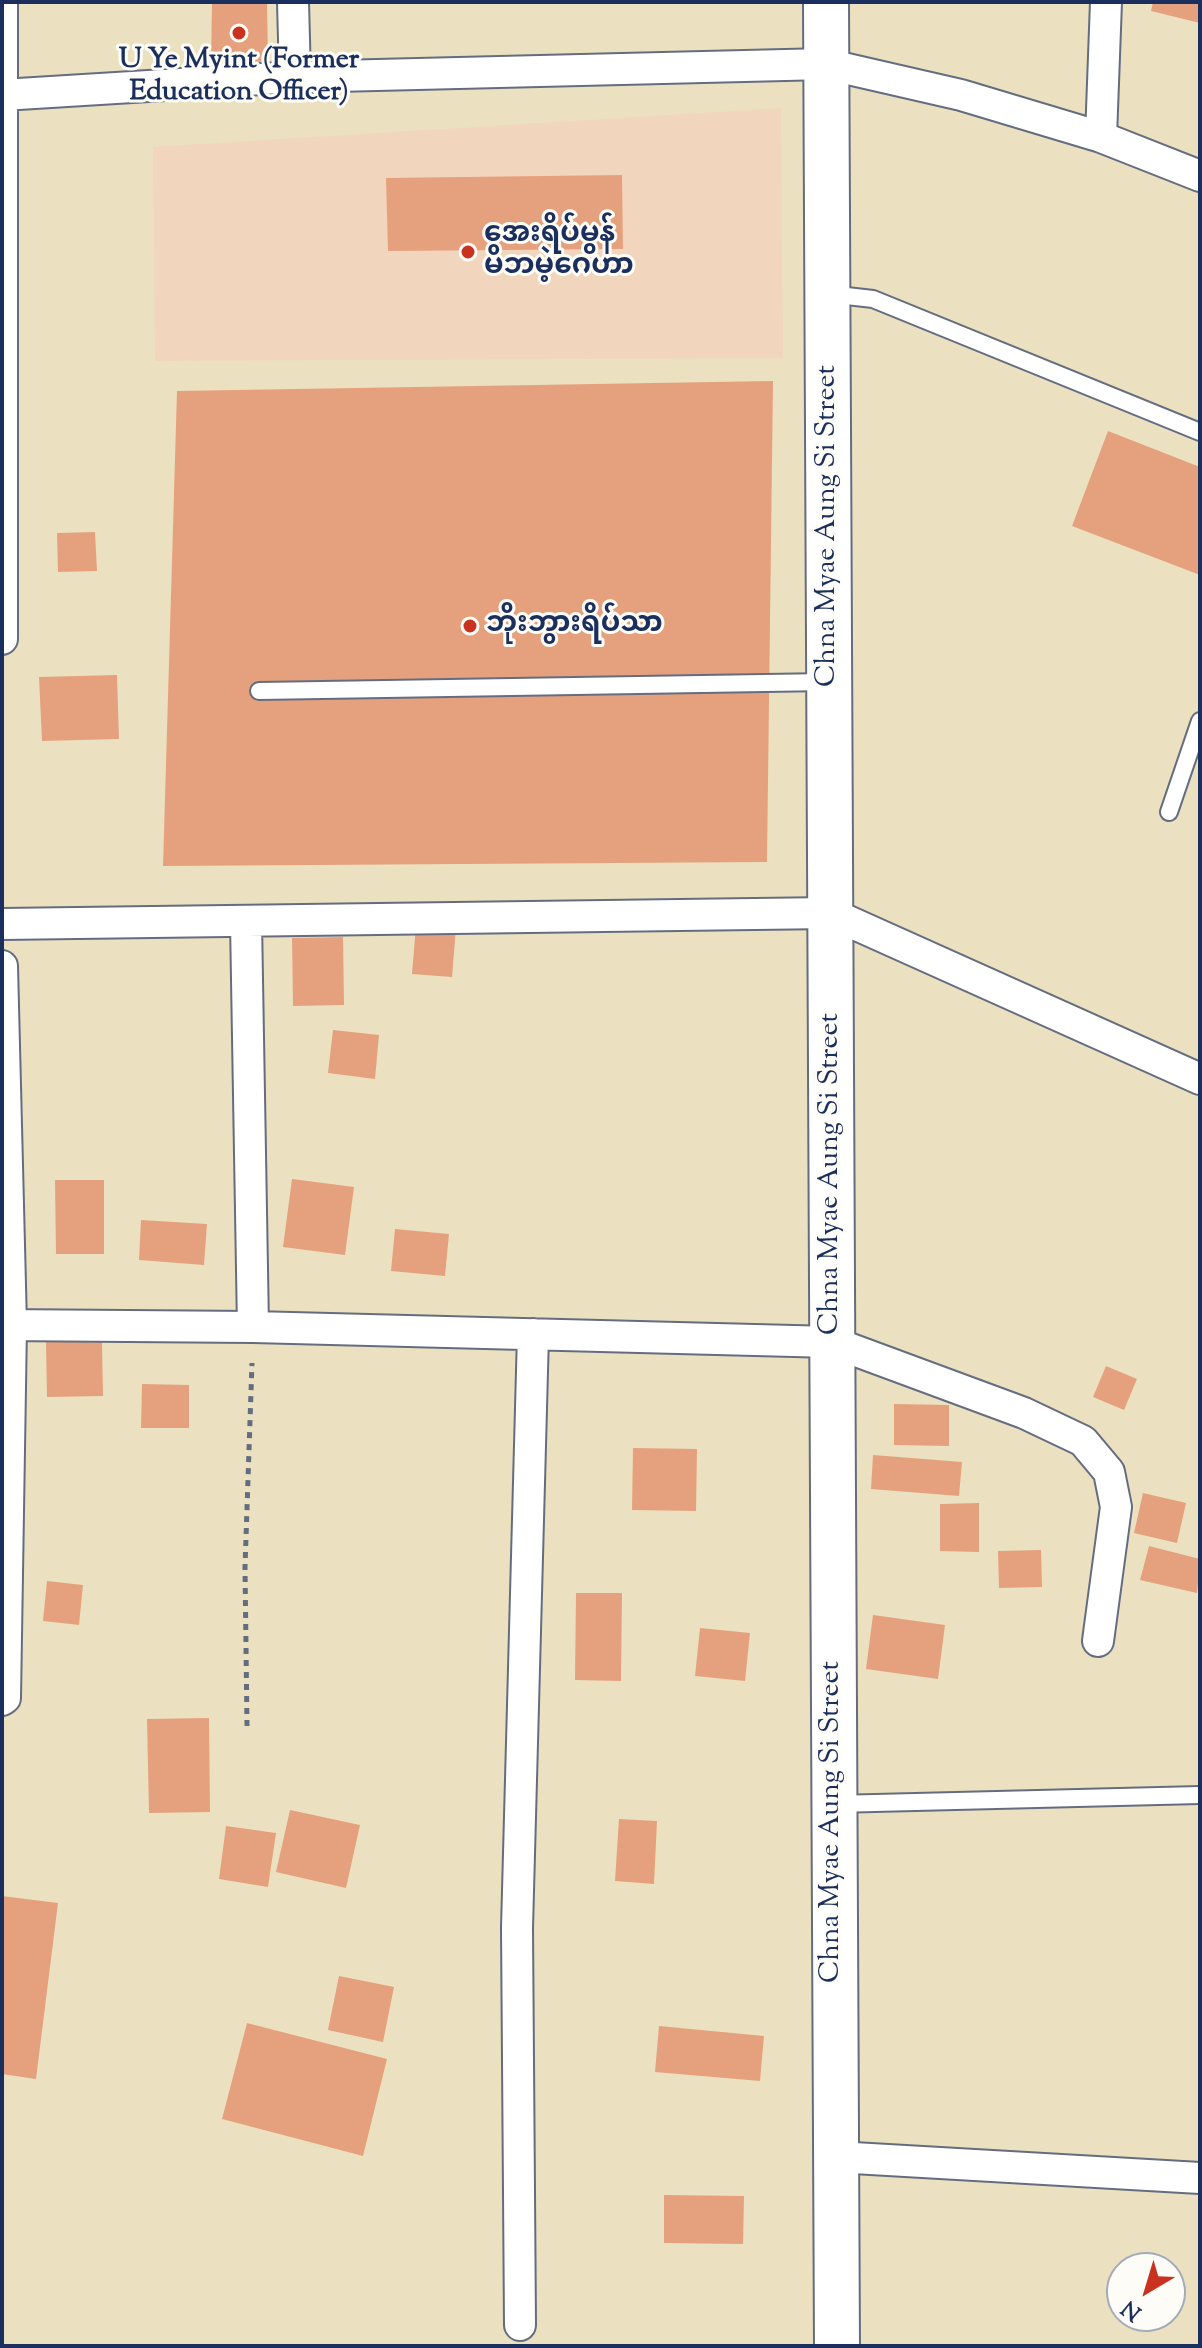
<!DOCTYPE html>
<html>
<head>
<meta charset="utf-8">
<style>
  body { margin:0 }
  #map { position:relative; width:1202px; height:2348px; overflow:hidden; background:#ebe1c0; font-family:"Sorts Mill Goudy",serif }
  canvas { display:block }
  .frame { position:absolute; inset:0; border:4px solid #1b2f5e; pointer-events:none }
  .north { position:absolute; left:1106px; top:2252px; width:80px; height:80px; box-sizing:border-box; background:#fdfcf7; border:2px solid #a3aaba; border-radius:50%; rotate:218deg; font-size:22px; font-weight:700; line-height:32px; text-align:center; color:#1b2f5e }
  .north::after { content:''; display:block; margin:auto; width:28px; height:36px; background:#c8321e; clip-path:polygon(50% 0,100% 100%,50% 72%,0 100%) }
</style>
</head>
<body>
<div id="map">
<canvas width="1202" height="2348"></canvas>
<div class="frame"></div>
<div class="north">N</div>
</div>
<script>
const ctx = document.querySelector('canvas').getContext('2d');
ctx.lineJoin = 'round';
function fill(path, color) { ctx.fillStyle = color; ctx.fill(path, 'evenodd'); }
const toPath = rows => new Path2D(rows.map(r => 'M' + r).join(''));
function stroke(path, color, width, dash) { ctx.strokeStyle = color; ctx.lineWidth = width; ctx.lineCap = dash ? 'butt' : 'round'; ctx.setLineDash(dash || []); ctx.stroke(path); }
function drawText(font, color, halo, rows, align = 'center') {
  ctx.font = font + ' "Sorts Mill Goudy","Noto Sans Myanmar",serif'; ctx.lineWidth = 6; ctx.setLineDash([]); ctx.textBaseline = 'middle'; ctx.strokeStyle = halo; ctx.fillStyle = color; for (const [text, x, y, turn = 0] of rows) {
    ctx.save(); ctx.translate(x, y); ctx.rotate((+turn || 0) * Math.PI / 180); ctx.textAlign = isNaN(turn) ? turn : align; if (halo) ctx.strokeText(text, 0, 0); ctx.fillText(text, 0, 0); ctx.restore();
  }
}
const built = toPath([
  [781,108,783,358,155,361,153,147]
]);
const building = toPath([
  [212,2,267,2,268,64,211,65],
  [1153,2,1200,2,1200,23,1151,11],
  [622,175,623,249,388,251,386,178],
  [773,381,767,862,163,866,177,391],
  [1108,431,1200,467,1200,575,1072,526],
  [95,532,97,571,58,572,57,533],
  [117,675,119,739,42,741,39,677],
  [416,925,456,928,452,977,412,974],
  [343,937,344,1005,293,1006,292,938],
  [333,1030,379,1035,375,1079,328,1073],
  [292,1179,354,1187,345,1255,283,1247],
  [55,1180,104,1180,104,1254,56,1254],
  [141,1220,207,1224,204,1265,139,1260],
  [395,1229,449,1234,445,1276,391,1271],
  [46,1342,102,1342,103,1396,47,1397],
  [1106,1366,1137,1379,1124,1410,1093,1397],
  [142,1384,189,1385,189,1428,141,1428],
  [894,1404,949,1405,949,1446,894,1445],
  [633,1448,697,1449,696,1511,632,1510],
  [873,1455,962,1462,959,1496,871,1489],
  [1143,1493,1186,1503,1177,1543,1134,1533],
  [979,1503,979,1552,940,1551,940,1504],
  [1149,1546,1200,1559,1197,1593,1140,1580],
  [1041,1550,1042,1587,999,1588,998,1551],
  [47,1581,83,1585,79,1625,43,1621],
  [576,1593,622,1593,621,1681,575,1680],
  [873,1615,945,1625,938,1679,866,1669],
  [700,1628,750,1633,745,1681,695,1676],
  [209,1718,210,1812,149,1813,147,1719],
  [290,1810,360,1825,346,1888,276,1872],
  [619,1819,657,1821,654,1884,615,1881],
  [226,1826,276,1833,268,1887,219,1879],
  [2,1896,58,1903,36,2079,2,2074],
  [339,1976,394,1987,383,2042,328,2030],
  [247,2023,387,2059,363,2156,222,2119],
  [659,2026,764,2036,760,2081,655,2072],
  [664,2195,744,2196,743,2244,664,2243]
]);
const path = toPath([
  [247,1726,245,1567,252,1363]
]);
const lane = toPath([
  [829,294,873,299,1200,432],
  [259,691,828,682],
  [1169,812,1200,721],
  [834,1804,1200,1795]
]);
const street = toPath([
  [293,2,295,77],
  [2,95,295,77,826,64,961,95,1101,137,1200,176],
  [1101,137,1106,2],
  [2,639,2,2],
  [246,921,253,1327],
  [2,924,830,913,1200,1079],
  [2,966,11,1325,5,1698,2,1700],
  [2,1325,253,1327,832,1342,1024,1413,1083,1441,1109,1472,1116,1507,1098,1641],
  [836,2157,1200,2178],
  [520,2325,517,1928,533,1334]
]);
const secondary = toPath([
  [826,2,837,2346]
]);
const markers = [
  [239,33,8,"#c8321e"],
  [468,252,8,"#c8321e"],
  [470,626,8,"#c8321e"]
];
const poiNames = [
  ["U Ye Myint (Former",239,62,"center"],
  ["Education Officer)",239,94,"center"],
  ["အေးရိပ်မွန်",484,236],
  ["မိဘမဲ့ဂေဟာ",484,268],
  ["ဘိုးဘွားရိပ်သာ",486,626]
];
const streetNames = [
  ["Chna Myae Aung Si Street",829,526,-90],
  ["Chna Myae Aung Si Street",832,1174,-90],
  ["Chna Myae Aung Si Street",833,1822,-90]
];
fill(built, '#f1d5bd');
fill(building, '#e5a17e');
stroke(lane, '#646d80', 20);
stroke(street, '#646d80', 34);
stroke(secondary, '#646d80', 48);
stroke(path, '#646d80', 5, [6, 6]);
stroke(lane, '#fff', 16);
stroke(street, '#fff', 30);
stroke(secondary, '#fff', 44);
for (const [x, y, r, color] of markers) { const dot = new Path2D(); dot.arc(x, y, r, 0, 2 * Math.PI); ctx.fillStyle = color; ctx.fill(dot); stroke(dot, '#fdfcf7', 3); }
drawText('bold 28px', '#1b2f5e', '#fdfcf7', poiNames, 'left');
drawText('28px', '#1b2f5e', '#fdfcf7', streetNames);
</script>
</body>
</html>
